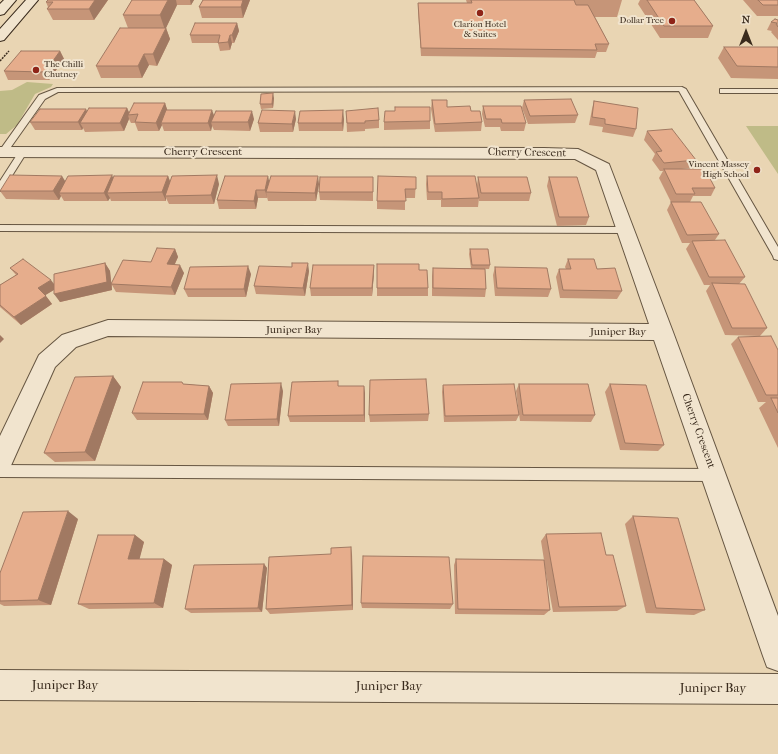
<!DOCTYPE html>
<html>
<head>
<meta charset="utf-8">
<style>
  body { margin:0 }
  #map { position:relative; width:778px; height:754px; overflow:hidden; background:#e9d5b3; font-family:"IM FELL French Canon",serif }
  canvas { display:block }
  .north { position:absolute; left:726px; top:12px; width:40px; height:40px; -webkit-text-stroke:3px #f1e4ce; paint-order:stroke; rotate:0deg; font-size:11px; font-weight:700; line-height:16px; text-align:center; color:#3a2b1d }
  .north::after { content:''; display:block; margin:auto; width:14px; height:18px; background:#3a2b1d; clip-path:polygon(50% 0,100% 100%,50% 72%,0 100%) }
</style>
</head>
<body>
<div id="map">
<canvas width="778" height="754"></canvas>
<div class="north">N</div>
</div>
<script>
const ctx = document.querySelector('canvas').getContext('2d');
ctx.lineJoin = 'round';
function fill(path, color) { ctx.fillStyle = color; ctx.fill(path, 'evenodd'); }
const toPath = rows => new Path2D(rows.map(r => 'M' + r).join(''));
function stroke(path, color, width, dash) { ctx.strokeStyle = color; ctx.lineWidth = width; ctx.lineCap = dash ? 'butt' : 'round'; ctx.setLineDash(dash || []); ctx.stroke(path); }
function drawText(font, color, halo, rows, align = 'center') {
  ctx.font = font + ' "IM FELL French Canon",serif'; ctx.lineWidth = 4; ctx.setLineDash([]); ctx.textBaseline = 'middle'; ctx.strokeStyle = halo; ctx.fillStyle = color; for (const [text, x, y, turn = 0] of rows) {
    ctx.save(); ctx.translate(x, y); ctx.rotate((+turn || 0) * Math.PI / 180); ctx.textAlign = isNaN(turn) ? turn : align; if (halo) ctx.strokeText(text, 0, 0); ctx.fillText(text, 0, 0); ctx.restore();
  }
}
const green = toPath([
  [27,82,53,84,51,87,35,94,17,125,6,134,0,134,0,91,12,90],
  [746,126,778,126,778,174]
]);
const path = toPath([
  [0,61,9,51]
]);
const service = toPath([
  [682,87,686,89,778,247,778,260,774,259,773,256,679,91,58,92,45,99,6,154,0,154,0,150,39,95,57,88,682,87],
  [720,89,778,89,778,93,720,93,720,89],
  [23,149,27,152,3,190,0,191,0,181,20,150,23,149],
  [0,225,625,227,630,230,625,233,0,231,0,225],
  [0,465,714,469,719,471,721,475,719,479,714,481,0,477,0,465]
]);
const minor = toPath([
  [0,147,544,148,578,149,609,164,673,332,778,616,778,671,767,667,763,656,654,340,108,336,76,347,55,367,9,470,0,473,0,436,39,355,62,335,108,320,649,324,596,170,575,159,0,157,0,147],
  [0,670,778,674,778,704,0,700,0,670]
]);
const secondary = toPath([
  [4,0,16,0,4,14,0,15,0,4,4,0],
  [26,0,38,0,4,40,0,41,0,29,26,0]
]);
const wall = toPath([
  [108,0,94,20,53,20,47,9,48,7,46,2],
  [132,0,194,0,191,5,177,5,166,28,170,39,157,66,149,65,142,78,101,78,96,66,128,28,123,15],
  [203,0,250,0,243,18,202,18,199,7],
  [466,0,622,0,617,17,595,17,609,44,606,52,597,52,595,58,421,56,418,11,418,3,467,3],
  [640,0,694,0,713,26,708,38,660,38,638,4],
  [743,0,778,0,778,16,757,16],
  [778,20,778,40,771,32,772,31,767,30,771,22],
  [237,23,239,31,234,43,232,43,230,50,220,51,218,43,192,43,190,35],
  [724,47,778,47,778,79,731,78,718,58],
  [60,51,64,59,49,80,8,80,4,71],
  [274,98,273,108,261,109,260,104],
  [432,100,447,107,471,111,482,122,481,131,435,132,431,109],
  [524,100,578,115,575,123,528,124,522,108],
  [594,101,636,129,633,137,602,132,603,127,589,125,592,109],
  [165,103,167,110,254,119,250,131,214,130,212,126,211,131,164,131,162,125,159,131,138,131,135,123,131,123,129,119,124,131,85,132,83,128,82,130,35,130,30,122,87,111,127,108,129,112],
  [483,106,526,123,524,131,501,131,500,127,485,127,482,114],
  [346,111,379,120,379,128,365,129,365,131,347,132],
  [296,119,293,132,260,132,258,123],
  [344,119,343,131,299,131,298,123],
  [430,121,430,129,384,130,384,122],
  [647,131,696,160,691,168,681,169,715,188,711,196,693,196,690,202,719,234,715,240,745,277,739,284,767,328,760,336,725,335,706,291,710,285,704,285,686,249,690,243,682,243,667,210,671,202,659,178,663,171,660,171,652,160,655,154,644,140],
  [168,176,170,181,219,184,214,204,169,204,166,198,166,201,111,201,110,198,108,201,64,201,61,196,59,200,6,199,0,191,65,182,113,178],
  [427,176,477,185,478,177,531,193,529,201,479,201,479,198,478,207,441,207,441,200,427,200,426,184],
  [373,177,373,201,320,200,319,192],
  [416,177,415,198,405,198,405,210,377,209,377,201],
  [549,177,589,217,586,225,557,226,547,186],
  [269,182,319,184,316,201,268,201,267,197,267,198,258,198,256,209,219,209,217,200],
  [175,249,178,257,175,264,184,273,175,295,116,292,112,285,112,290,60,302,54,290,45,295,52,304,21,325,0,307,0,285,16,275,10,268,54,284,105,263,110,271,111,283],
  [470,249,490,265,489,269,485,269,486,289,485,297,432,296,432,276,433,268,471,268,469,254],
  [568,259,597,269,622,291,617,299,560,298,556,277,559,269,566,269,565,267],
  [377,264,419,270,428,288,428,296,377,296],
  [374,265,374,273,372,296,311,296,310,288],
  [495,267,551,289,548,297,495,296,493,275],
  [309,271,305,296,256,294,254,286],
  [251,274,246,297,188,297,184,289],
  [738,337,778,350,778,448,759,408,766,402,758,402,731,344],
  [113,376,121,387,95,461,55,462,44,453],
  [183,384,209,386,213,393,208,420,137,420,132,413],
  [519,384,595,415,591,422,520,421,516,391],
  [610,384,664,445,658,451,620,450,605,392],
  [443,385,519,415,516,421,444,422,442,392],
  [338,386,365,393,365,422,290,422,288,416],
  [283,391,279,426,228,426,225,420],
  [429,414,428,421,370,422,369,415],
  [633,516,705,610,694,615,646,613,625,524],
  [78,519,51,605,4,606,0,604,0,573],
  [546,534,606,555,626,606,617,611,553,612,544,563,550,610,544,615,455,614,454,565,456,559,544,560,541,541],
  [135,535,144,542,139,559,164,559,172,565,163,608,89,609,78,604],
  [352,554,353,610,270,614,266,609],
  [264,564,267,568,262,612,191,613,185,609],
  [361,603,453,604,450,609,362,608]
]);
const shadedWall = toPath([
  [95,0,108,0,94,20,89,9],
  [168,0,176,0,177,5,165,30,160,15],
  [190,0,194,0,191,5],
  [243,0,250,0,243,18,241,7],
  [237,23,239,31,234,43,232,35],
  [166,28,170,39,157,66,153,54],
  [230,35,232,43,230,50,228,42],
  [60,51,64,59,49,80,45,72],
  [144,54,149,65,142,78,138,66],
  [273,93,274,98,273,108,272,104],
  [165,103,168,112,161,123,162,125,159,131,156,123],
  [127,108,130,115,128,115,129,119,124,131,120,123],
  [86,109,90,117,80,123,83,128,82,130,78,122],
  [212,110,215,118,211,122,212,126,211,131,208,123],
  [343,110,344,119,343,131,342,123],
  [252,111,254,119,250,131,248,122],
  [295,111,296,119,293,132,292,124],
  [112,175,116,184,107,193,110,198,108,201,104,193],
  [217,175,219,184,214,204,211,195],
  [62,176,67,184,59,193,61,196,59,200,53,191],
  [168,176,171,184,165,196,166,198,166,201,162,192],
  [268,176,270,185,266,192,267,198,265,190],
  [318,176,319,184,316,201,315,193],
  [256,190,258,198,256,209,254,201],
  [175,249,178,257,171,272,167,264],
  [105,263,110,271,112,290,60,302,54,294],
  [308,263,309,271,305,296,303,288],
  [180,265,184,273,175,295,171,287],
  [374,265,374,273,372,296,372,288],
  [248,266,251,274,246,297,244,289],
  [51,280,57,288,44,296,38,288],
  [46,296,52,304,21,325,14,317],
  [0,335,4,339,0,343],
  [113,376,121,387,95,461,85,452],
  [281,383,283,391,279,426,277,419],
  [209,386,213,393,208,420,204,414],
  [364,386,365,393,365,422,364,415],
  [68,511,78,519,51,605,38,600],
  [135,535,144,542,138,565,128,559],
  [351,547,352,554,353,610,352,605],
  [164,559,172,565,163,608,154,603],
  [264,564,267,568,262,612,258,608]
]);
const building = toPath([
  [48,0,95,0,89,9,47,9,53,2,46,2,48,0],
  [132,0,168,0,160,15,123,15,132,0],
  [203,0,243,0,241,7,199,7,203,0],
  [471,0,574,0,576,5,588,5,609,44,595,44,597,50,421,48,418,3,472,3,471,0],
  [647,0,694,0,713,26,664,26,647,0],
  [758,0,778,0,778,5,763,5,758,0],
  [775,19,778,20,778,27,776,24,777,23,771,22,775,19],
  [195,23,237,23,232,35,230,35,228,42,218,43,220,35,190,35,195,23],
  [120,28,166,28,153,54,144,54,138,66,96,66,120,28],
  [724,47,778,47,778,67,737,66,724,47],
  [21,51,60,51,45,72,4,71,21,51],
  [273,93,272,104,260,104,261,94,273,93],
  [571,99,578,115,530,116,524,100,571,99],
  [432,100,447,100,447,107,470,106,471,111,480,111,482,122,435,124,432,100],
  [594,101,638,108,636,129,605,124,605,119,592,117,594,101],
  [134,103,165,103,156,123,135,122,138,114,128,115,134,103],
  [483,106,521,106,526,123,502,123,501,119,486,119,483,106],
  [395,107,430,107,430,121,384,122,385,111,395,111,395,107],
  [89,108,127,108,120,123,80,123,89,108],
  [378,108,379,120,365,121,365,123,347,123,346,111,378,108],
  [40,109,86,109,78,122,30,122,40,109],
  [166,110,212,110,208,123,161,123,166,110],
  [262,110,295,111,292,124,258,123,262,110],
  [343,110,342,123,298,123,300,111,343,110],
  [216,111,252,111,248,122,211,122,216,111],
  [672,129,696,160,664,163,656,152,662,151,647,131,672,129],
  [664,169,705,169,715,188,692,188,695,194,676,194,664,169],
  [10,175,62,176,53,191,0,191,10,175],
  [112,175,104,193,59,193,68,176,112,175],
  [217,175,211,195,165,196,172,176,217,175],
  [114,176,168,176,162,192,107,193,114,176],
  [225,176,268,176,265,190,256,190,254,201,217,200,225,176],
  [271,176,318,176,315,193,266,192,271,176],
  [378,176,416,177,416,189,405,189,406,201,377,201,378,176],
  [427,176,475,176,479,198,442,199,442,192,428,192,427,176],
  [320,177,373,177,373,192,319,192,320,177],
  [478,177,527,177,531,193,481,193,478,177],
  [549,177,577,177,589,217,559,217,549,177],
  [671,202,701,202,719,234,687,235,671,202],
  [725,240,745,277,709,277,692,241,725,240],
  [157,248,175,249,167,264,180,265,171,287,111,284,123,260,151,262,157,248],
  [470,249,488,249,490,265,472,265,470,249],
  [23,259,51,280,38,288,46,296,14,317,0,305,0,285,18,274,10,268,23,259],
  [568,259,594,259,597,269,615,268,622,291,563,290,559,269,571,269,568,259],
  [105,263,107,282,54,294,54,274,105,263],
  [292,263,308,263,303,288,254,286,259,266,292,267,292,263],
  [377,264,419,264,419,270,427,270,428,288,377,288,377,264],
  [313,265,374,265,372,288,310,288,313,265],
  [248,266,244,289,184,289,190,267,248,266],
  [495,267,547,268,551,289,497,288,495,267],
  [433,268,485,269,486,289,433,288,433,268],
  [712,283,745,284,767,328,732,328,712,283],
  [771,336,778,350,778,395,766,395,738,337,771,336],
  [113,376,85,452,44,453,75,377,113,376],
  [426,379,429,414,369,415,370,380,426,379],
  [338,381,338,386,364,386,364,415,288,416,292,382,338,381],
  [143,382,182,382,183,384,209,386,204,414,132,413,143,382],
  [281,383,277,419,225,420,231,384,281,383],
  [514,384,519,415,445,416,443,385,514,384],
  [519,384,588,384,595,415,523,415,519,384],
  [610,384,646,385,664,445,625,443,610,384],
  [771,398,778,398,778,413,771,398],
  [68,511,38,600,0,601,0,573,23,512,68,511],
  [633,516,678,518,705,610,656,608,633,516],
  [601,533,606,555,613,555,626,606,559,607,546,534,601,533],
  [98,535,135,535,128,559,164,559,154,603,78,604,98,535],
  [351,547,352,605,266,609,269,557,331,554,331,548,351,547],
  [363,556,449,557,453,604,361,603,363,556],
  [456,559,544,560,550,610,458,609,456,559],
  [264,564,258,608,185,609,194,565,264,564]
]);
const markers = [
  [480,13,4,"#8f2418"],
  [672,21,4,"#8f2418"],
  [36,70,4,"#8f2418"],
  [757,170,4,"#8f2418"]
];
const farPoinames = [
  ["Dollar Tree",664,21],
  ["Clarion Hotel",480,25,"center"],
  ["& Suites",480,35,"center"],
  ["The Chilli",44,65,"left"],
  ["Chutney",44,75,"left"],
  ["Vincent Massey",749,165],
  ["High School",749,175]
];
const streetNames = [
  ["Cherry Crescent",203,152],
  ["Cherry Crescent",527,153,1],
  ["Juniper Bay",294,330],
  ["Juniper Bay",618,332],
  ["Cherry Crescent",698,431,70]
];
const nearStreetnames = [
  ["Juniper Bay",65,686],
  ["Juniper Bay",389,687],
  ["Juniper Bay",713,689]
];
fill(green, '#bfbb87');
stroke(service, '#665642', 2);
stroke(minor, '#665642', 2);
stroke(secondary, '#3a2b1d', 2);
stroke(path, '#3a2b1d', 1.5, [2, 1]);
fill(service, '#f1e4ce');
fill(minor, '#f1e4ce');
fill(secondary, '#f1e4ce');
fill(wall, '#c69578');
fill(shadedWall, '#a17962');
fill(building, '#e6ad8c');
stroke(building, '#a17962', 1);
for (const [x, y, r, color] of markers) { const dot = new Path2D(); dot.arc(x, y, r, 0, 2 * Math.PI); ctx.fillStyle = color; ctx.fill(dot); stroke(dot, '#f1e4ce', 1.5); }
drawText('9px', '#3a2b1d', '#f1e4ce', farPoinames, 'right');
drawText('11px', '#3a2b1d', '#f1e4ce', streetNames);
drawText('13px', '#3a2b1d', '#f1e4ce', nearStreetnames);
</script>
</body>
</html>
